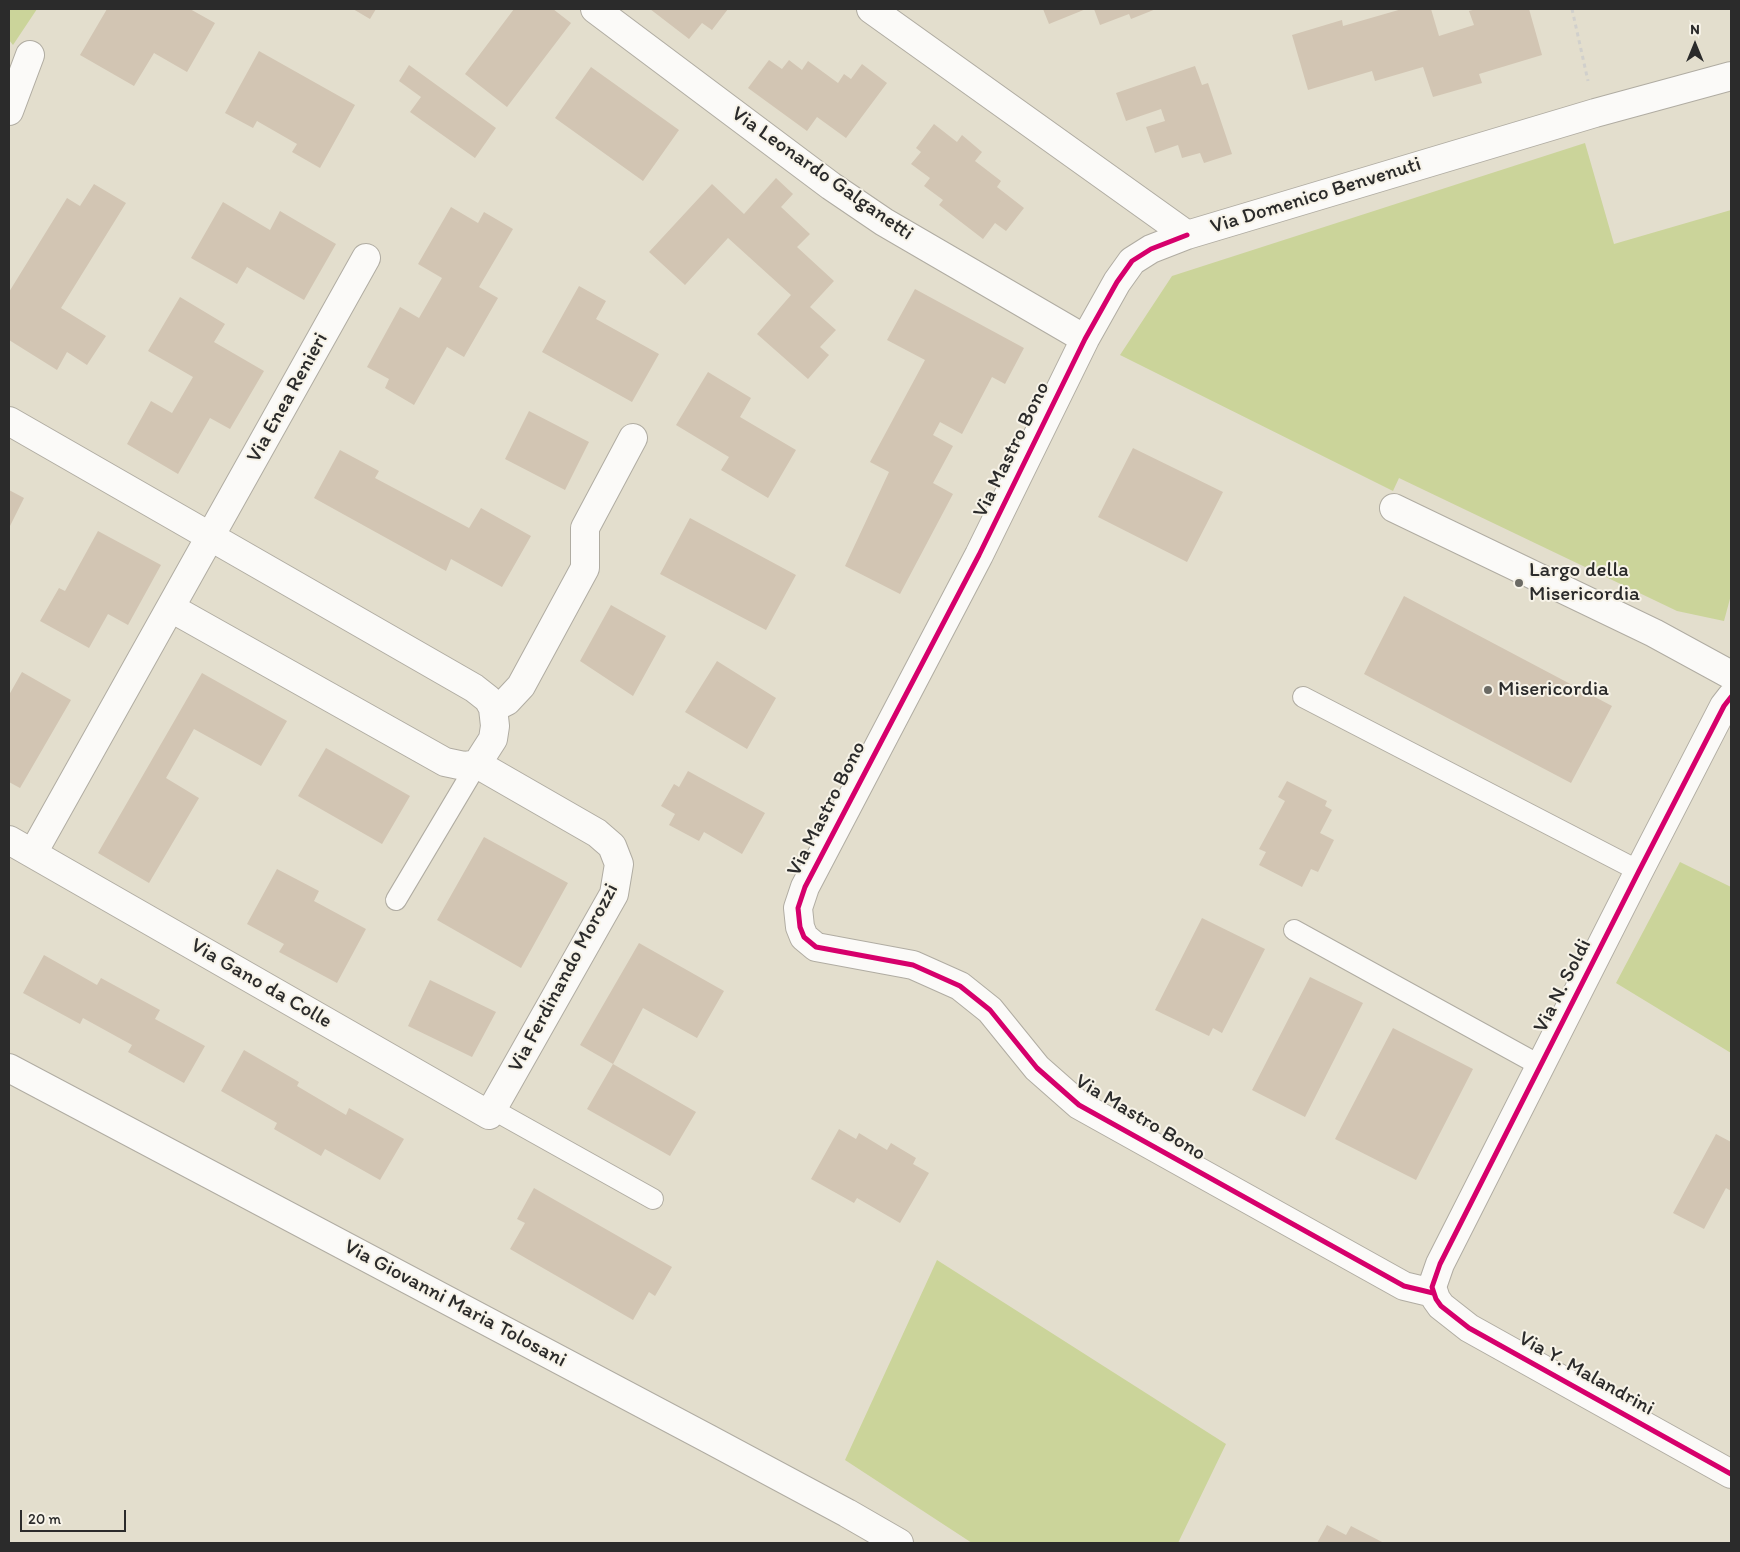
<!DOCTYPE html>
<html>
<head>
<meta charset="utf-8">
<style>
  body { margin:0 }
  #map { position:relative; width:1740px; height:1552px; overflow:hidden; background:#e3decd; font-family:Itim,sans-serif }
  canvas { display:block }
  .frame { position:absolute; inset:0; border:10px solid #2b2b2b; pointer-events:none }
  .north { position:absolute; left:1670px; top:20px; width:50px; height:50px; -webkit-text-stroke:4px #f7f3e8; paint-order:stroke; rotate:0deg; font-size:14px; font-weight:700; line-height:20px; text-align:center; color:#2b2b2b }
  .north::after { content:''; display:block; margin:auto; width:18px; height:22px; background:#2b2b2b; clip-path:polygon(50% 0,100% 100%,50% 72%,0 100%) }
  .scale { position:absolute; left:20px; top:1510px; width:106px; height:22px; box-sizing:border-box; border:2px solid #2b2b2b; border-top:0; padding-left:6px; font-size:15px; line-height:18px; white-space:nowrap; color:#2b2b2b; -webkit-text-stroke:4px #f7f3e8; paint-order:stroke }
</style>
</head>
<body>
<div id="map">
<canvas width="1740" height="1552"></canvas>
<div class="frame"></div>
<div class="north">N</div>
<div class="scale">20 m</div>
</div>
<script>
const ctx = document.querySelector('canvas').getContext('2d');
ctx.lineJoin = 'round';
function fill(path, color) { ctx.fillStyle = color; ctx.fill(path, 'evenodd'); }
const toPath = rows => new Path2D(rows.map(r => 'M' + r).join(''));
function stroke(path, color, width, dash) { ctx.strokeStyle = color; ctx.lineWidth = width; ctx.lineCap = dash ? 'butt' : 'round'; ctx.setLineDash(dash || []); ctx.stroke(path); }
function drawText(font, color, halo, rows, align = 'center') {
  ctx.font = font + ' Itim,sans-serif'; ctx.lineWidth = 4; ctx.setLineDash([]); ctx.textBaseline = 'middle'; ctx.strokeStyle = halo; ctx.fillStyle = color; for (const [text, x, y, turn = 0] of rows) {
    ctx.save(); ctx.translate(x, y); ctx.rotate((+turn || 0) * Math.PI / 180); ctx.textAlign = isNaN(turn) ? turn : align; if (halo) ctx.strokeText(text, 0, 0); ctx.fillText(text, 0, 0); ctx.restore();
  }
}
const green = toPath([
  [9,9,37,9,13,45,9,40],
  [1585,143,1614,244,1731,210,1731,595,1724,621,1677,611,1399,478,1393,491,1120,355,1172,276],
  [1680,862,1731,887,1731,1053,1616,983],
  [937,1260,1226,1444,1178,1543,972,1543,845,1460]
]);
const building = toPath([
  [107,9,190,9,215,23,187,72,154,53,134,86,80,55],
  [353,9,376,9,370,19],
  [514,9,553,9,571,23,507,107,465,74],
  [650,9,728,9,712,30,702,23,689,39],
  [1043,9,1086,9,1049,24],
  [1094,9,1156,9,1131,19,1129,14,1100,25],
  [1402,9,1431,9,1439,36,1474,25,1469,11,1476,9,1529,9,1542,55,1479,74,1482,83,1433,97,1423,67,1375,81,1372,71,1308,90,1292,35,1342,20,1343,26],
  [259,51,355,105,320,168,292,152,297,144,257,121,253,128,225,113],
  [769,60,782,69,789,60,802,70,808,61,838,83,844,74,851,79,862,64,887,83,846,138,817,117,807,131,748,88],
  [409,65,496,128,475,158,410,112,421,97,399,81],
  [1195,66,1202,85,1208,83,1232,154,1204,163,1200,153,1182,158,1178,145,1155,153,1146,127,1165,121,1161,109,1126,121,1116,93],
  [591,67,679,130,643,181,555,118],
  [934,124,957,142,962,135,982,152,975,161,1001,181,997,187,1024,208,1006,231,995,223,983,239,939,205,943,200,924,186,930,178,911,164,921,152,916,148],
  [776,178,793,194,781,207,810,234,797,247,834,281,810,307,836,330,820,347,829,355,808,379,757,334,791,295,728,238,685,285,649,252,712,184,744,214],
  [94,184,126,203,61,308,106,336,87,365,67,352,57,370,9,340,9,292,67,198,80,206],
  [223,202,270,230,280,211,336,244,304,300,247,267,237,284,191,258],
  [451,207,478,223,484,212,513,229,479,287,498,298,464,357,447,347,414,405,385,388,389,379,367,367,400,307,419,318,442,278,418,264],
  [579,286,606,301,596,319,659,354,632,402,542,352],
  [915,289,1024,348,1005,384,992,377,962,434,940,422,933,435,953,446,933,483,953,494,900,594,845,566,889,472,870,462,925,360,887,340],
  [180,297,225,324,214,342,264,371,230,429,210,418,178,474,127,444,151,401,172,413,193,377,148,351],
  [708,372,751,398,740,417,796,450,768,498,721,470,729,457,676,425],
  [529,411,589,442,565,490,505,459],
  [1133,448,1223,492,1187,562,1098,517],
  [340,450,379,471,375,478,469,528,481,508,531,536,502,587,451,559,446,571,314,498],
  [9,490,24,498,9,528],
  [690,518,796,575,766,630,660,574],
  [98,531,161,565,128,625,108,614,89,648,40,621,59,588,65,591],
  [1404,596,1612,706,1571,783,1364,674],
  [611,605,666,636,633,696,580,661],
  [717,661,776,698,747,749,685,712],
  [22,672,71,700,20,788,9,782,9,695],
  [202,673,287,721,261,766,194,729,166,778,199,798,149,883,98,853],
  [326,748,410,796,382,844,298,796],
  [688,771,765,813,742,854,704,832,699,841,669,825,675,814,661,806,674,784,679,787],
  [1287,781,1327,801,1325,806,1332,810,1320,833,1334,840,1318,872,1311,869,1302,887,1259,865,1266,852,1259,849,1285,801,1278,797],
  [484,837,568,883,521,968,437,920],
  [277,869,319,891,314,901,366,929,337,983,279,952,284,944,247,924],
  [1202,918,1265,949,1222,1033,1213,1028,1209,1036,1155,1010],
  [639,943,724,991,697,1038,643,1008,613,1064,580,1045],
  [44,955,97,985,101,978,160,1010,155,1019,205,1046,184,1083,128,1052,132,1045,83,1018,80,1024,23,993],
  [1310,977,1363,1003,1305,1117,1252,1090],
  [430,980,496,1012,472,1057,408,1026],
  [1393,1028,1473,1069,1416,1180,1335,1139],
  [244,1050,299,1082,297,1086,346,1115,349,1108,404,1139,380,1180,325,1149,321,1156,274,1129,277,1123,221,1091],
  [613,1064,696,1112,670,1156,587,1109],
  [839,1129,856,1139,859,1133,887,1150,891,1143,916,1158,913,1164,929,1173,900,1223,857,1198,854,1203,811,1179],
  [1716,1134,1731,1142,1731,1191,1726,1188,1704,1229,1673,1213],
  [534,1188,672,1267,655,1296,649,1292,633,1320,510,1249,525,1223,517,1219],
  [1327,1525,1346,1535,1351,1526,1384,1543,1317,1543]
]);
const path = toPath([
  [1572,9,1588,81]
]);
const lane = toPath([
  [1303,697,1639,871],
  [396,900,477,764],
  [1294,930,1541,1066],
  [492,1109,653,1199]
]);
const street = toPath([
  [595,9,831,186,884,222,1085,339],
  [871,9,1187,235,1595,113,1731,76],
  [9,111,30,55],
  [1187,235,1151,249,1132,261,1117,282,1085,339,979,555,805,887,798,908,800,927,804,937,816,947,913,965,960,986,990,1010,1037,1068,1079,1105,1404,1286,1433,1293],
  [9,421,474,688,488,699,493,708,495,726,493,739,477,764,464,766,445,762,171,608],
  [1394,508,1654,633,1731,675],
  [1731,697,1724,706,1639,871,1440,1264,1432,1287,1436,1299,1441,1306,1469,1328,1731,1474],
  [493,708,507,701,521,686,585,568,585,528,633,438],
  [9,840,489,1115,614,894,619,864,612,846,597,833,477,764],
  [33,853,366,258]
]);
const secondary = toPath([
  [9,1068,709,1439,847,1513,899,1543]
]);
const cycleway = toPath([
  [1187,235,1151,249,1132,261,1117,282,1085,339,979,555,805,887,798,908,800,927,804,937,816,947,913,965,960,986,990,1010,1037,1068,1079,1105,1404,1286,1433,1293],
  [1731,697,1724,706,1639,871,1440,1264,1432,1287,1436,1299,1441,1306,1469,1328,1731,1474]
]);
const markers = [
  [1519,583,5,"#6b6a64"],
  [1488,690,5,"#6b6a64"]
];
const streetNames = [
  ["Via Leonardo Galganetti",822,174,35],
  ["Via Domenico Benvenuti",1316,196,-17],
  ["Via Enea Renieri",288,398,-61],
  ["Via Mastro Bono",1012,450,-64],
  ["Via Mastro Bono",827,809,-63],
  ["Via Ferdinando Morozzi",564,978,-62],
  ["Via Gano da Colle",261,984,30],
  ["Via N. Soldi",1563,986,-63],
  ["Via Mastro Bono",1140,1118,31],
  ["Via Giovanni Maria Tolosani",455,1304,28],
  ["Via Y. Malandrini",1586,1374,29]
];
const poiNames = [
  ["Largo della",1529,571],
  ["Misericordia",1529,595],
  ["Misericordia",1498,690]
];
fill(green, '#cbd49a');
fill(building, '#d2c5b3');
stroke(lane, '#b0aca2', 22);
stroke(street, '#b0aca2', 30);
stroke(secondary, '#b0aca2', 30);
stroke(path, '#d1d0cc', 3, [4, 4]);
stroke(lane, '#fbfaf8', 20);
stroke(street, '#fbfaf8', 28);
stroke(secondary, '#fbfaf8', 28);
stroke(cycleway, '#d6006c', 5);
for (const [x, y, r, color] of markers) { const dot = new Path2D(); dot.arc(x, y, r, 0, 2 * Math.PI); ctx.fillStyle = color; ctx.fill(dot); stroke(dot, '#f7f3e8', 2); }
drawText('21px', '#2b2b2b', '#f7f3e8', streetNames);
drawText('21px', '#2b2b2b', '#f7f3e8', poiNames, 'left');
</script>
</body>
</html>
